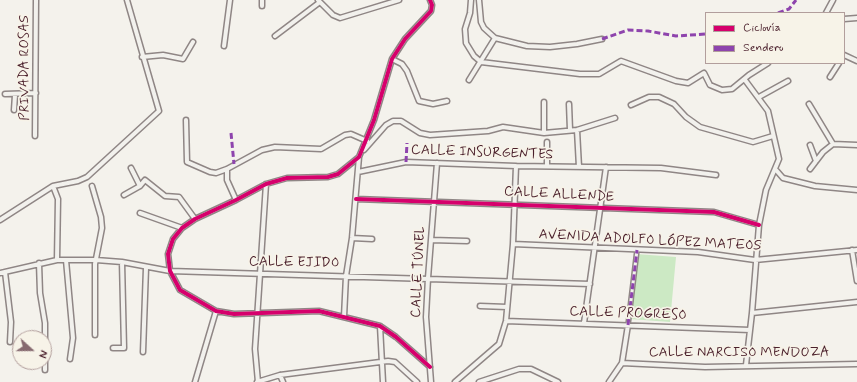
<!DOCTYPE html>
<html>
<head>
<meta charset="utf-8">
<style>
  body { margin:0 }
  #map { position:relative; width:857px; height:382px; overflow:hidden; background:#f4f2ec; font-family:Mynerve,sans-serif }
  canvas { display:block }
  .legend { position:absolute; left:705px; top:12px; width:140px; height:52px; box-sizing:border-box; background:#f7f3e8; border:1px solid #b29e9c; margin:0; padding:5px 7px; list-style:none; font-size:12px; color:#4a1f2b }
  .legend li { display:flex; align-items:center; gap:8px; height:20px }
  .legend b { width:20px; border:1px solid #b29e9c }
  .north { position:absolute; left:12px; top:330px; width:40px; height:40px; box-sizing:border-box; background:#f7f3e8; border:1px solid #b29e9c; border-radius:50%; rotate:111deg; font-size:11px; font-weight:700; line-height:16px; text-align:center; color:#4a1f2b }
  .north::after { content:''; display:block; margin:auto; width:14px; height:18px; background:#86696f; clip-path:polygon(50% 0,100% 100%,50% 72%,0 100%) }
</style>
</head>
<body>
<div id="map">
<canvas width="857" height="382"></canvas>
<ul class="legend">
<li><b style="height:5px;background:#d6006c"></b>Ciclovía</li>
<li><b style="height:5px;background:#8e44ad"></b>Sendero</li>
</ul>
<div class="north">N</div>
</div>
<script>
const ctx = document.querySelector('canvas').getContext('2d');
ctx.lineJoin = 'round';
function fill(path, color) { ctx.fillStyle = color; ctx.fill(path, 'evenodd'); }
const toPath = rows => new Path2D(rows.map(r => 'M' + r).join(''));
function stroke(path, color, width, dash) { ctx.strokeStyle = color; ctx.lineWidth = width; ctx.lineCap = dash ? 'butt' : 'round'; ctx.setLineDash(dash || []); ctx.stroke(path); }
function drawText(font, color, halo, rows, align = 'center') {
  ctx.font = font + ' Mynerve,sans-serif'; ctx.lineWidth = 3.5; ctx.setLineDash([]); ctx.textBaseline = 'middle'; ctx.strokeStyle = halo; ctx.fillStyle = color; for (const [text, x, y, turn = 0] of rows) {
    ctx.save(); ctx.translate(x, y); ctx.rotate((+turn || 0) * Math.PI / 180); ctx.textAlign = isNaN(turn) ? turn : align; if (halo) ctx.strokeText(text, 0, 0); ctx.fillText(text, 0, 0); ctx.restore();
  }
}
const green = toPath([
  [636,254,676,257,670,322,630,319]
]);
const pedestrian = toPath([
  [628,325,637,250]
]);
const minor = toPath([
  [318,0,333,15,340,18,399,0],
  [471,0,470,13,465,29,466,43,474,56,481,62,580,74,599,74,621,61,676,81,688,83,704,73,710,85,722,90,732,89,749,75,768,63],
  [479,0,481,22,484,28,495,38,527,46,550,47,577,44,602,39],
  [262,6,262,0],
  [826,13,833,0],
  [844,19,857,18],
  [275,36,320,2],
  [224,46,230,0],
  [844,55,857,61],
  [142,57,163,55,183,59,193,42],
  [392,59,402,64,407,71,419,101,433,104,447,101],
  [830,77,839,63],
  [469,80,495,38],
  [745,80,768,111,779,159,766,190,759,225,752,313,746,365],
  [5,94,36,93],
  [759,97,788,81],
  [544,102,544,133],
  [569,104,570,130],
  [809,104,833,144],
  [631,105,649,97,659,97,674,104,686,117,700,127,753,142,773,136],
  [14,110,15,95],
  [186,120,187,162,210,172,216,173,227,169,262,150,275,147,321,149,345,135,351,134,367,141],
  [577,130,579,167],
  [35,136,36,0],
  [833,144,857,145],
  [810,145,816,161],
  [364,150,386,125,393,121,401,121,420,133,430,135,488,131,503,127,544,133,577,130,615,118],
  [547,166,547,142],
  [131,168,140,186],
  [227,169,227,180,236,200],
  [810,169,823,152,833,144],
  [776,170,783,178,815,186,857,190],
  [358,172,406,162,516,166,661,168,716,175],
  [53,186,58,199,57,260],
  [92,186,101,217,102,228,95,264,95,335],
  [124,195,140,186,145,180,165,196,179,197,195,219],
  [356,199,714,212,759,225],
  [140,213,182,228],
  [0,220,53,186,78,181,87,177,159,111,127,0],
  [352,238,372,239],
  [431,240,467,241],
  [513,244,698,252,755,260,857,250],
  [852,250,857,281],
  [66,260,73,338,70,359],
  [39,263,40,293,45,323,45,370],
  [5,272,11,322,10,342],
  [0,273,57,260,96,260,122,262,170,271,590,284],
  [480,306,507,307],
  [752,313,857,302],
  [344,317,346,276,352,238,359,157],
  [506,321,750,330],
  [584,323,606,167],
  [380,326,383,382],
  [113,348,124,348,122,262],
  [143,352,146,268],
  [622,363,705,367,857,364],
  [430,367,396,337,380,326,319,311,234,314,216,311,180,290,170,271,168,254,173,239,182,228,195,219,236,200,266,184,287,178,328,177,338,174,359,157,374,120,392,59,405,39,431,11,432,5,430,0],
  [280,375,283,382],
  [195,382,216,311],
  [257,382,280,375,388,361,395,362,417,382],
  [258,382,255,349,266,184],
  [431,382,426,317,428,278,437,163],
  [455,382,499,344,506,321,513,244,516,166],
  [479,382,519,369,531,369,558,382],
  [609,382,622,363,628,325]
]);
const quiet = toPath([
  [778,13,789,9,796,0],
  [602,39,628,30,648,31,676,36,706,34],
  [231,133,234,164],
  [406,162,407,143],
  [628,325,637,250]
]);
const cycleway = toPath([
  [356,199,714,212,759,225],
  [430,367,396,337,380,326,319,311,234,314,216,311,180,290,170,271,168,254,173,239,182,228,195,219,236,200,266,184,287,178,328,177,338,174,359,157,374,120,392,59,405,39,431,11,432,5,430,0]
]);
const streetNames = [
  ["PRIVADA ROSAS",25,68,-90],
  ["CALLE INSURGENTES",482,153,2],
  ["CALLE ALLENDE",559,195,3],
  ["AVENIDA ADOLFO LÓPEZ MATEOS",650,241,3],
  ["CALLE EJIDO",294,263,1],
  ["CALLE TÚNEL",419,272,-87],
  ["CALLE PROGRESO",628,314,2],
  ["CALLE NARCISO MENDOZA",739,353]
];
fill(green, '#cce9c4');
stroke(pedestrian, '#8f8685', 6);
stroke(minor, '#8f8685', 7);
stroke(pedestrian, '#f2f1ed', 3);
stroke(minor, '#f2f1ed', 4);
stroke(quiet, '#8e44ad', 3, [6, 3]);
stroke(cycleway, '#d6006c', 4);
drawText('14px', '#4a1f2b', '#f7f3e8', streetNames);
</script>
</body>
</html>
